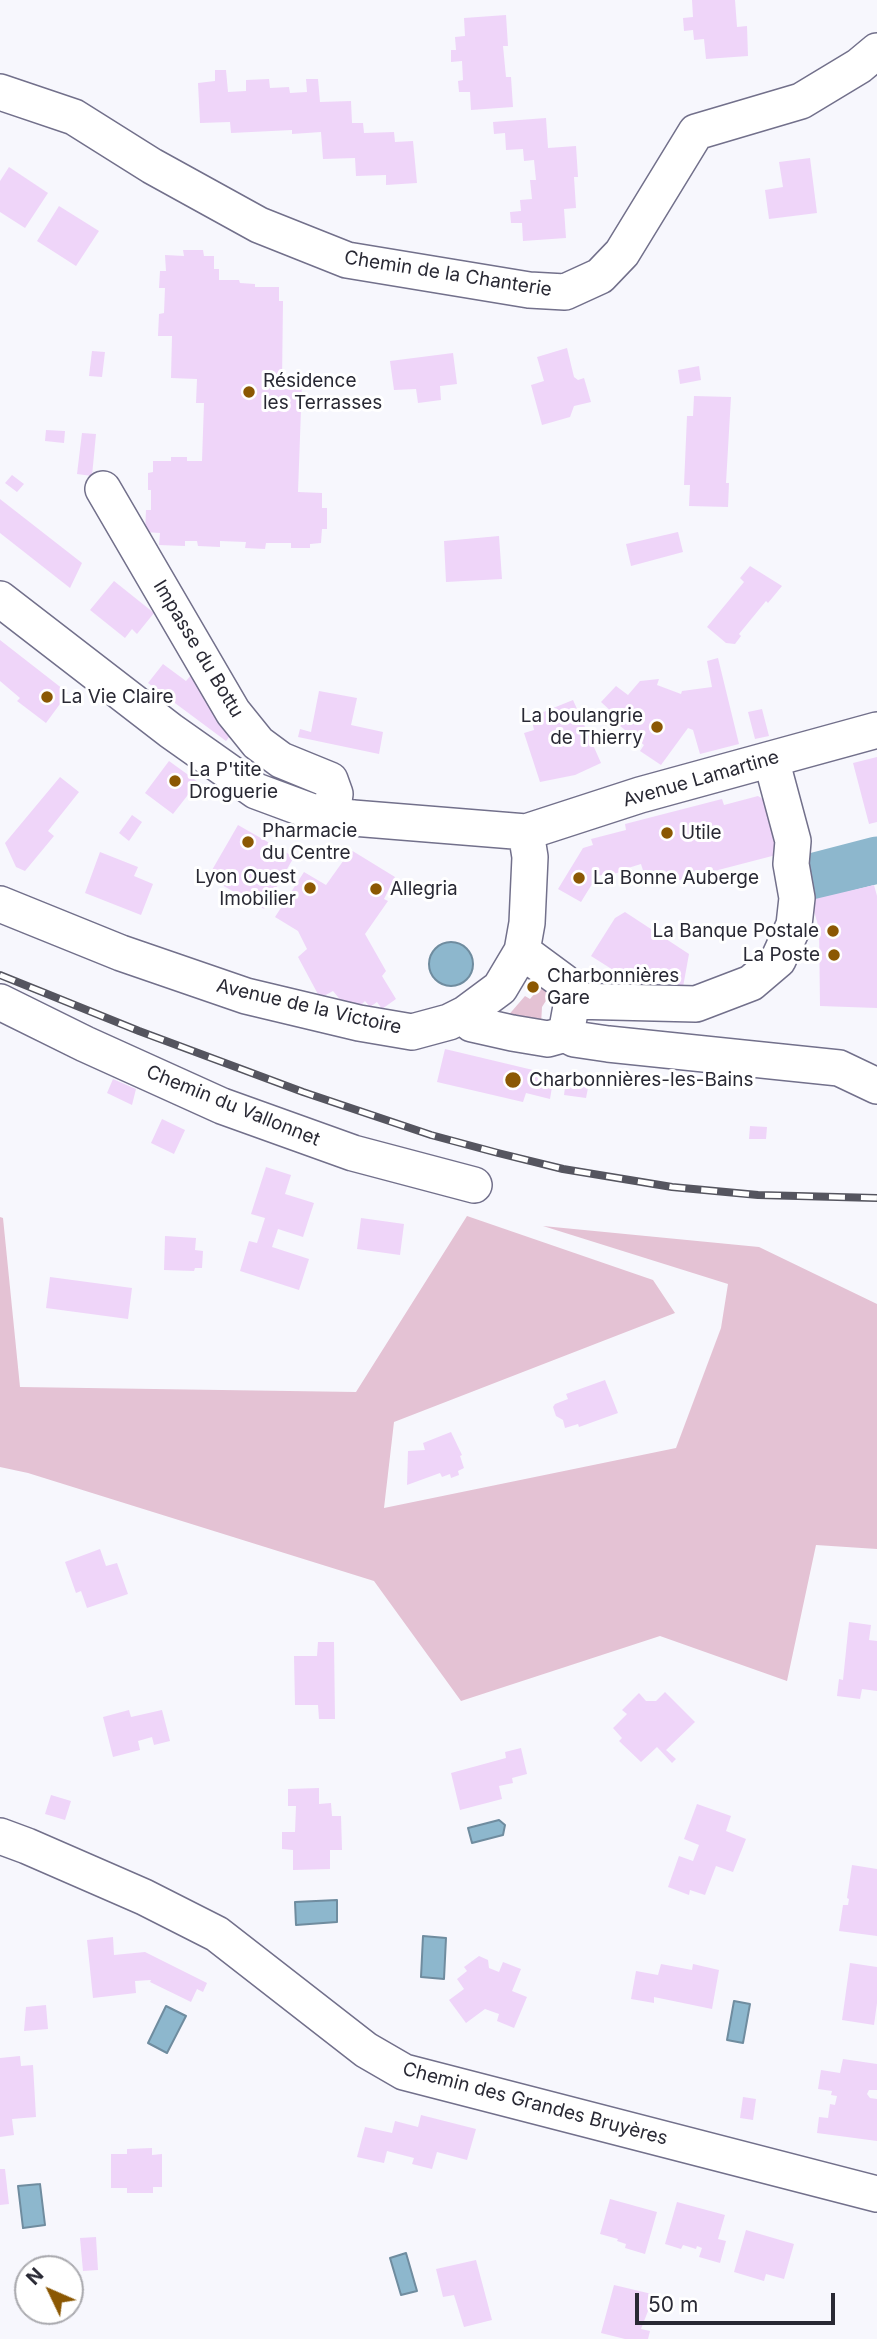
<!DOCTYPE html>
<html>
<head>
<meta charset="utf-8">
<style>
  body { margin:0 }
  #map { position:relative; width:877px; height:2339px; overflow:hidden; background:#f7f7fd; font-family:Inter,sans-serif }
  canvas { display:block }
  .north { position:absolute; left:14px; top:2255px; width:70px; height:70px; box-sizing:border-box; background:#fff; border:2px solid #a9a9ae; border-radius:50%; rotate:314deg; font-size:19px; font-weight:700; line-height:28px; text-align:center; color:#292934 }
  .north::after { content:''; display:block; margin:auto; width:24px; height:32px; background:#8b5803; clip-path:polygon(50% 0,100% 100%,50% 72%,0 100%) }
  .scale { position:absolute; left:635px; top:2293px; width:200px; height:32px; box-sizing:border-box; border:4px solid #292934; border-top:0; padding-left:9px; font-size:21px; line-height:24px; white-space:nowrap; color:#292934; -webkit-text-stroke:5px #fff; paint-order:stroke }
</style>
</head>
<body>
<div id="map">
<canvas width="877" height="2339"></canvas>
<div class="north">N</div>
<div class="scale">50 m</div>
</div>
<script>
const ctx = document.querySelector('canvas').getContext('2d');
ctx.lineJoin = 'round';
function fill(path, color) { ctx.fillStyle = color; ctx.fill(path, 'evenodd'); }
const toPath = rows => new Path2D(rows.map(r => 'M' + r).join(''));
function stroke(path, color, width, dash) { ctx.strokeStyle = color; ctx.lineWidth = width; ctx.lineCap = dash ? 'butt' : 'round'; ctx.setLineDash(dash || []); ctx.stroke(path); }
function drawText(font, color, halo, rows, align = 'center') {
  ctx.font = font + ' Inter,sans-serif'; ctx.lineWidth = 6; ctx.setLineDash([]); ctx.textBaseline = 'middle'; ctx.strokeStyle = halo; ctx.fillStyle = color; for (const [text, x, y, turn = 0] of rows) {
    ctx.save(); ctx.translate(x, y); ctx.rotate((+turn || 0) * Math.PI / 180); ctx.textAlign = isNaN(turn) ? turn : align; if (halo) ctx.strokeText(text, 0, 0); ctx.fillText(text, 0, 0); ctx.restore();
  }
}
const green = toPath([
  [546,980,554,988,542,1007,541,1025,506,1018,525,996,530,999],
  [467,1216,653,1280,675,1313,394,1422,384,1508,676,1448,721,1328,728,1284,543,1226,759,1247,877,1304,877,1549,816,1545,787,1681,660,1636,461,1701,374,1581,28,1473,0,1467,0,1217,3,1218,20,1387,356,1392]
]);
const water = toPath([
  '429 964a22 22 0 1 1 44 0a22 22 0 1 1-44 0Z',
  [499,1820,505,1825,503,1835,472,1843,468,1828,499,1820],
  [337,1900,337,1922,296,1925,295,1902,337,1900],
  [423,1936,446,1938,444,1979,421,1977,423,1936],
  [734,2001,750,2004,743,2043,727,2040,734,2001],
  [166,2006,186,2016,167,2053,148,2043,166,2006],
  [40,2184,45,2225,23,2228,18,2186,40,2184],
  [406,2253,417,2291,401,2295,390,2258,406,2253]
]);
const river = toPath([
  [800,880,877,860]
]);
const building = toPath([
  [692,0,735,0,737,27,747,26,748,56,706,59,704,39,694,40,693,30,684,31,683,18,693,17],
  [506,15,508,46,503,46,506,77,511,77,513,107,471,110,470,92,459,92,458,81,463,80,462,61,451,62,451,50,456,50,455,37,465,36,464,18],
  [215,70,226,70,228,92,246,91,246,80,269,79,270,88,289,87,290,93,307,92,306,79,318,79,320,102,351,101,352,123,363,123,364,133,394,132,395,142,413,141,417,183,386,185,386,175,356,176,355,158,323,159,321,132,292,134,292,130,231,133,230,122,200,123,198,83,215,81],
  [546,118,548,148,576,146,578,177,574,177,576,208,564,209,566,238,523,241,522,223,511,223,510,212,521,211,520,200,532,199,530,180,536,180,534,160,524,161,523,149,506,150,505,133,494,134,493,122],
  [810,158,817,213,769,219,765,190,783,187,779,162],
  [9,167,48,193,25,228,0,212,0,181],
  [59,206,99,231,76,266,37,241],
  [183,250,203,250,204,256,214,256,214,269,219,269,219,280,239,280,240,283,255,284,255,287,279,287,279,301,283,301,282,381,302,382,298,492,322,493,322,508,327,508,327,529,322,529,321,543,310,544,310,548,291,548,291,543,266,543,265,549,245,548,246,542,220,541,220,547,198,546,197,541,185,541,185,546,159,545,160,533,145,532,146,510,151,510,151,490,148,490,148,473,153,472,153,461,171,461,171,457,187,457,187,461,202,461,204,403,196,403,197,379,171,378,172,336,158,336,159,314,164,313,165,288,159,288,160,271,166,271,165,255,184,256],
  [567,348,574,377,578,380,584,378,591,402,574,406,570,417,542,425,531,385,544,381,537,357],
  [92,351,105,352,102,377,89,376],
  [453,353,457,384,440,386,441,400,418,403,416,389,394,390,390,361],
  [699,366,701,380,680,384,678,370],
  [694,396,731,397,726,483,729,483,728,507,689,506,690,485,684,485,687,416,693,416],
  [46,430,65,431,64,443,45,441],
  [82,433,96,434,92,476,77,474],
  [12,475,24,484,17,492,5,483],
  [0,499,82,563,70,588,0,533],
  [678,532,683,552,631,566,626,544],
  [499,536,502,579,446,582,444,541],
  [750,566,782,586,768,603,766,601,739,634,741,636,735,644,726,643,707,627,744,582,740,578],
  [114,581,154,613,137,634,132,629,125,638,90,610],
  [0,640,68,693,46,723,17,701,20,698,0,681],
  [718,658,739,744,700,754,693,730,688,728,661,765,640,751,644,745,610,718,613,713,601,702,616,686,628,695,640,681,659,679,657,685,681,694,682,691,712,687,707,661],
  [163,664,186,681,192,674,207,685,202,694,223,710,234,731,226,741,148,683],
  [319,691,357,698,351,725,383,732,379,754,298,737,300,729,311,732],
  [573,700,601,763,575,775,540,782,524,733,534,730,531,717],
  [762,709,769,736,755,739,748,712],
  [877,757,877,822,869,824,853,763],
  [169,761,198,782,173,814,145,793],
  [60,777,79,792,48,831,54,836,25,871,16,867,5,843],
  [758,796,766,801,777,841,776,855,672,882,646,880,641,864,628,868,628,870,602,877,602,875,597,876,581,902,558,889,583,848,593,845,591,839,626,830,625,824,722,799,724,805],
  [132,815,142,822,129,841,119,833],
  [238,825,294,857,264,909,208,877],
  [351,850,395,877,384,899,388,901,365,934,386,971,382,976,396,999,382,1009,377,1002,370,1007,365,1001,359,1007,343,1003,333,991,320,998,298,957,307,949,298,931,275,917,304,872,326,885],
  [100,852,138,867,134,876,153,884,141,915,85,893],
  [874,885,877,896,877,1008,820,1006,819,929,811,900],
  [625,912,689,954,683,987,651,971,640,987,591,956,615,918],
  [445,1049,554,1075,550,1099,526,1093,523,1102,437,1082],
  [113,1079,136,1089,132,1105,107,1093],
  [566,1080,589,1083,586,1098,564,1095],
  [162,1119,185,1130,174,1154,151,1143],
  [750,1126,767,1127,766,1139,749,1139],
  [266,1167,291,1175,285,1194,314,1203,303,1237,278,1229,272,1247,309,1259,299,1290,240,1271,249,1241,257,1243,265,1218,251,1214],
  [361,1218,404,1224,400,1255,357,1249],
  [165,1236,196,1238,195,1250,203,1251,202,1268,195,1268,194,1271,164,1270],
  [50,1277,132,1288,128,1319,46,1308],
  [605,1380,618,1413,579,1427,578,1424,565,1428,563,1420,556,1416,553,1407,555,1404,568,1399,566,1394],
  [451,1432,462,1455,460,1456,464,1468,458,1471,459,1475,451,1478,450,1474,442,1477,440,1473,407,1485,408,1451,425,1450,423,1443],
  [100,1549,106,1566,117,1563,128,1594,87,1608,81,1591,76,1593,65,1562],
  [849,1622,871,1625,869,1640,877,1641,877,1691,862,1689,860,1699,837,1696,839,1679,843,1680],
  [318,1642,334,1642,335,1719,319,1719,318,1705,295,1705,294,1656,317,1656],
  [665,1692,695,1722,666,1750,676,1759,672,1763,657,1747,641,1762,619,1741,622,1738,613,1728,627,1714,622,1710,639,1693,646,1701,656,1701],
  [129,1710,131,1717,162,1710,170,1741,154,1745,152,1737,138,1741,140,1750,113,1757,103,1717],
  [521,1748,527,1774,512,1778,513,1783,499,1786,502,1799,460,1810,451,1773,506,1758,505,1752],
  [319,1788,319,1804,331,1803,332,1816,341,1816,342,1850,330,1850,330,1869,293,1870,293,1850,282,1849,282,1832,295,1832,296,1806,288,1806,288,1789],
  [51,1795,71,1801,65,1820,45,1814],
  [697,1804,731,1816,726,1831,746,1839,733,1872,716,1866,705,1895,690,1890,689,1895,668,1887,679,1856,693,1861,699,1845,684,1839],
  [852,1865,877,1869,877,1936,839,1931,843,1905,848,1905,849,1899,847,1898],
  [113,1937,114,1955,145,1952,207,1983,203,1992,197,1989,191,2002,150,1982,151,1980,135,1981,136,1993,93,1998,87,1940],
  [479,1956,488,1960,489,1968,499,1972,503,1962,521,1969,512,1991,527,1997,514,2028,497,2021,499,2014,485,2009,466,2023,449,2000,464,1989,457,1979,467,1971,464,1967],
  [850,1963,877,1967,877,2003,874,2025,842,2020],
  [661,1964,692,1970,693,1964,719,1970,712,2009,654,1997,654,2003,631,1999,636,1971,658,1975],
  [46,2005,48,2029,24,2031,26,2007],
  [20,2056,21,2066,33,2065,36,2117,12,2119,14,2135,0,2137,0,2058],
  [843,2059,877,2064,877,2090,869,2090,867,2094,870,2098,877,2099,877,2141,817,2133,819,2117,828,2118,830,2104,835,2105,837,2096,831,2095,832,2091,818,2089,821,2070,840,2073],
  [743,2097,756,2099,753,2120,740,2118],
  [421,2115,476,2129,467,2160,437,2152,432,2169,412,2164,414,2158,387,2151,384,2163,357,2157,365,2127,392,2133,395,2121,418,2127],
  [152,2148,152,2155,162,2154,162,2187,153,2187,153,2193,127,2193,127,2188,111,2188,111,2154,127,2154,127,2149],
  [0,2169,5,2169,9,2204,0,2205],
  [610,2199,657,2212,645,2254,625,2248,626,2244,617,2241,618,2239,600,2234],
  [677,2202,725,2215,718,2239,726,2241,720,2263,699,2257,702,2248,697,2246,696,2249,683,2245,681,2249,665,2244],
  [746,2230,794,2244,784,2279,766,2274,764,2281,734,2272],
  [96,2237,98,2270,83,2271,80,2238],
  [476,2260,492,2320,464,2327,454,2295,443,2297,436,2269],
  [614,2285,656,2295,652,2312,648,2311,641,2329,650,2331,648,2339,625,2339,601,2333]
]);
const minor = toPath([
  [0,92,74,117,152,166,259,225,347,260,529,290,565,292,600,276,622,253,696,132,801,101,859,66,877,51],
  [103,489,233,712,258,743,281,760,330,780,335,794,332,815],
  [0,599,171,731,256,791,310,811,353,818,526,832,640,795,877,730],
  [0,904,121,953,246,996,359,1023,412,1032,449,1022,465,1014,500,988,522,951,527,923,530,857,526,832],
  [522,951,564,982,572,1001,568,1023],
  [572,1001,696,1004,751,983,778,960,794,925,797,898,791,864,793,841,771,759],
  [0,1002,85,1044,222,1106,353,1153,474,1185],
  [465,1014,472,1024,512,1033,548,1039,566,1034],
  [566,1034,574,1039,608,1044,839,1068,877,1086],
  [0,1836,27,1846,144,1897,217,1934,366,2050,404,2072,877,2194]
]);
const rail = toPath([
  [0,975,139,1031,303,1092,431,1135,498,1153,563,1169,672,1187,758,1195,877,1198]
]);
const markers = [
  [249,392,7,"#8b5803"],
  [47,697,7,"#8b5803"],
  [657,727,7,"#8b5803"],
  [175,781,7,"#8b5803"],
  [667,833,7,"#8b5803"],
  [248,842,7,"#8b5803"],
  [579,878,7,"#8b5803"],
  [310,888,7,"#8b5803"],
  [376,889,7,"#8b5803"],
  [833,931,7,"#8b5803"],
  [834,955,7,"#8b5803"],
  [533,987,7,"#8b5803"],
  [513,1080,9,"#8b5803"]
];
const streetNames = [
  ["Chemin de la Chanterie",448,274,9],
  ["Impasse du Bottu",198,649,59],
  ["Avenue Lamartine",701,779,-16],
  ["Avenue de la Victoire",309,1007,13],
  ["Chemin du Vallonnet",233,1106,22],
  ["Chemin des Grandes Bruyères",535,2104,15]
];
const poiNames = [
  ["Résidence",263,381],
  ["les Terrasses",263,403],
  ["La Vie Claire",61,697],
  ["La boulangrie",643,716,"right"],
  ["de Thierry",643,738,"right"],
  ["La P'tite",189,770],
  ["Droguerie",189,792],
  ["Pharmacie",262,831],
  ["du Centre",262,853],
  ["Utile",681,833],
  ["Lyon Ouest",296,877,"right"],
  ["Imobilier",296,899,"right"],
  ["La Bonne Auberge",593,878],
  ["Allegria",390,889],
  ["La Banque Postale",819,931,"right"],
  ["La Poste",820,955,"right"],
  ["Charbonnières",547,976],
  ["Gare",547,998],
  ["Charbonnières-les-Bains",529,1080]
];
fill(green, '#e4c2d4');
fill(water, '#8db7cd');
stroke(water, '#6f8c9f', 2);
stroke(river, '#8db7cd', 47);
fill(building, '#efd5f9');
stroke(minor, '#72708b', 38);
stroke(minor, '#fff', 35);
stroke(rail, '#55555f', 8);
stroke(rail, '#fff', 5, [16]);
for (const [x, y, r, color] of markers) { const dot = new Path2D(); dot.arc(x, y, r, 0, 2 * Math.PI); ctx.fillStyle = color; ctx.fill(dot); stroke(dot, '#fff', 2.5); }
drawText('19px', '#292934', '#fff', streetNames);
drawText('19px', '#292934', '#fff', poiNames, 'left');
</script>
</body>
</html>
